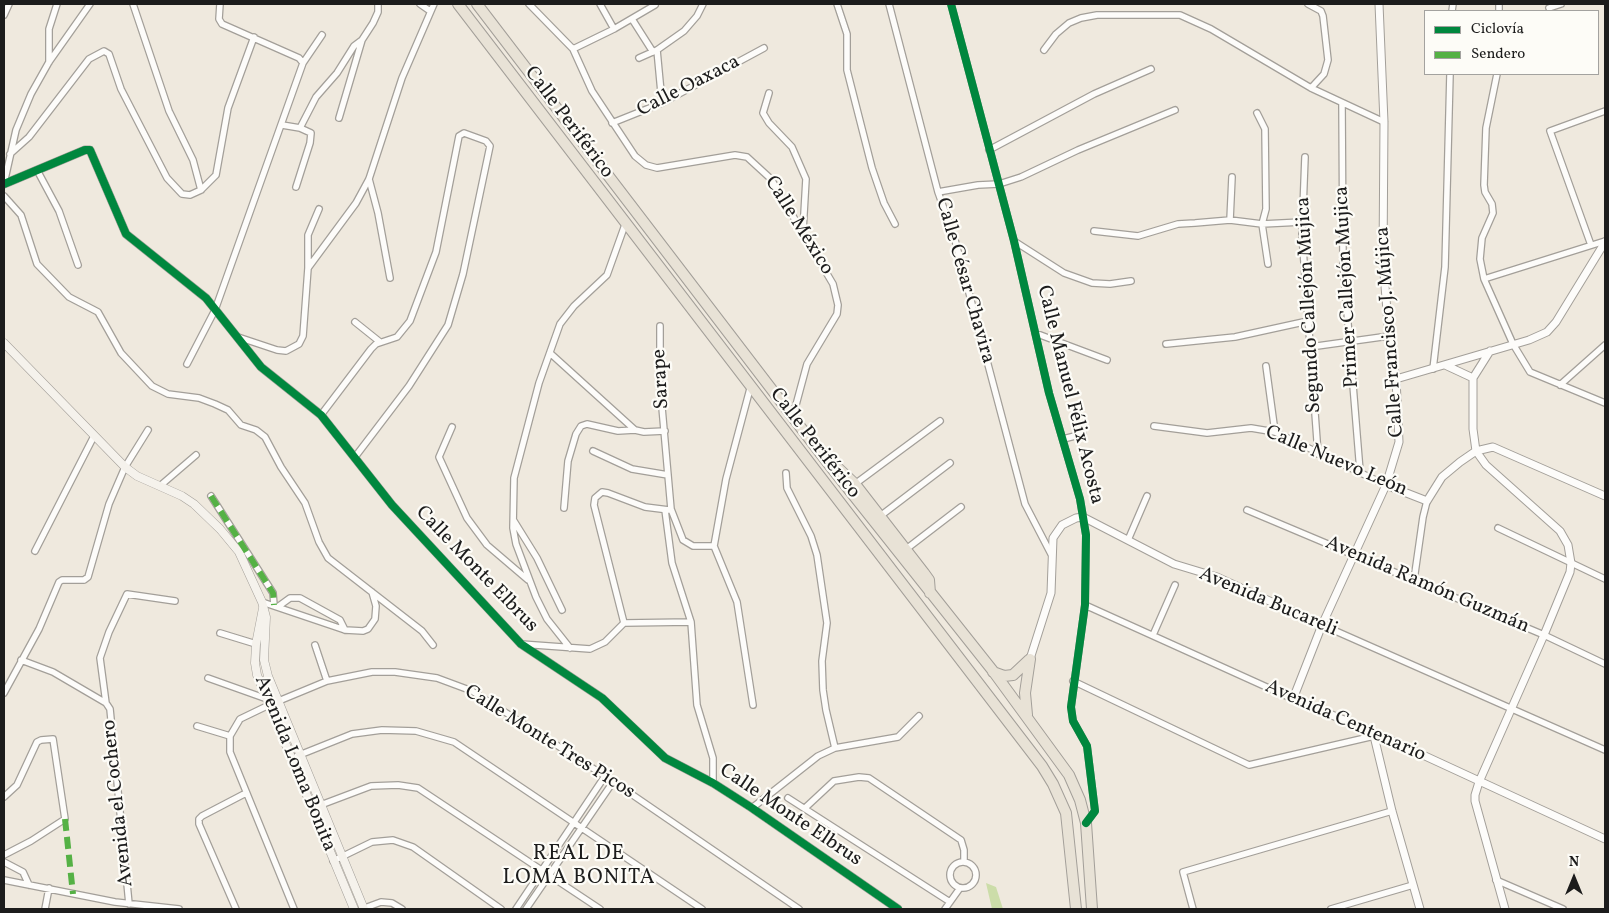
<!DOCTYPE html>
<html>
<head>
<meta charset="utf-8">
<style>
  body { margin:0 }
  #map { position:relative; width:1609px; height:913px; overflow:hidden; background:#efe9de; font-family:Vollkorn,serif }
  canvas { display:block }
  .frame { position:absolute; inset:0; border:5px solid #1c1c1c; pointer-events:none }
  .legend { position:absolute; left:1424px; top:10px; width:175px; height:65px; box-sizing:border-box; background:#fdfcf7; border:1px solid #a3a29f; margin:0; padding:6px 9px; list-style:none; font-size:15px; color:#1c1c1c }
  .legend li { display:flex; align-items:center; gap:10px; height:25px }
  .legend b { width:25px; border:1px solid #a3a29f }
  .north { position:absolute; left:1549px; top:853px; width:50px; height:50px; -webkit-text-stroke:4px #fdfcf7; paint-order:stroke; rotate:0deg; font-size:14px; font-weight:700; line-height:20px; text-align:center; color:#1c1c1c }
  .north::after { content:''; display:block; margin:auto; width:18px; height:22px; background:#1c1c1c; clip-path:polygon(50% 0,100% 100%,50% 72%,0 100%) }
</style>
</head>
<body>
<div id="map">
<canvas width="1609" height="913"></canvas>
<div class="frame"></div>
<ul class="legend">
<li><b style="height:6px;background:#00873e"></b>Ciclovía</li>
<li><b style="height:6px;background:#55b145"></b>Sendero</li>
</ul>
<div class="north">N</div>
</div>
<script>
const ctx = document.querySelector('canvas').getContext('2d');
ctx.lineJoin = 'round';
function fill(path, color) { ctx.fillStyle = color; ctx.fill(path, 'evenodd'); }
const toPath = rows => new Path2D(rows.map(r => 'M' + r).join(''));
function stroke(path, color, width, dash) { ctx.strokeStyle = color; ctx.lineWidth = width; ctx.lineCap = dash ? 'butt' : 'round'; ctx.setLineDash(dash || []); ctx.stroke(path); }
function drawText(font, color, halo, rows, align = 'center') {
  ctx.font = font + ' Vollkorn,serif'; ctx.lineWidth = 4.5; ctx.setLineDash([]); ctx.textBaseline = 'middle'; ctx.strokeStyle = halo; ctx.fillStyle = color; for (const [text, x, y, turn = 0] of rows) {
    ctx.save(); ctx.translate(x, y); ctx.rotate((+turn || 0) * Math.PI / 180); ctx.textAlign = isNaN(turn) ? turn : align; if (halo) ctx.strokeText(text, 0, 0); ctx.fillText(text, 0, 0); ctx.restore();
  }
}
const green = toPath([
  [986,883,996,887,1003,909,992,909]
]);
const minor = toPath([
  [133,4,169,111,193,160,201,190],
  [220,4,219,19,222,24,299,58,303,63],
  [420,4,430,11],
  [529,4,573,49,592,91,635,156,646,165,657,168,735,155,747,157,771,179,833,284,838,305,837,314,807,364,793,416],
  [600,4,614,29],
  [837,4,847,34,847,70,872,168,884,203,895,224],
  [889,4,938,192,955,240,1025,504,1051,554],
  [951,4,1014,241,1049,393,1080,499,1086,535,1085,605,1071,707,1073,721,1087,746,1095,811,1086,823],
  [1308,4,1321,11,1323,16,1328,60,1324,74,1311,88],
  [1499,4,1499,11],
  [1549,8,1561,4],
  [1452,11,1453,4],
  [4,15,9,4],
  [632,19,653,52],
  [573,49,614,29,655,5],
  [657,50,662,103],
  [1044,50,1056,34,1069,23,1081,18,1097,15,1180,15,1211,29,1311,88,1384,122],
  [639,58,657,50,684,31,697,16,703,4],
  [49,62,49,29,57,4],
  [1497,74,1486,128,1484,185,1485,192,1492,204,1493,213,1482,238,1480,259,1484,279,1513,344,1530,372,1605,403],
  [769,93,763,113,769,123,792,147,806,179,803,231],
  [1342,104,1343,262,1360,471],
  [1257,113,1265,129,1266,209,1262,224,1268,264],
  [339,118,362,40],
  [612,123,662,103,764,48],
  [282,125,300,128,311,133,310,143,296,187],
  [300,128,316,97,337,73,354,46,362,40,373,23,378,12,378,4],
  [989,150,1094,94,1151,69],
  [10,154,29,137,89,59,104,51,109,54,121,89,167,178,182,194,190,195,201,190,216,175,228,108,254,37],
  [1305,157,1302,235,1318,454],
  [37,170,59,211,78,265],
  [5,179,16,130,31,94,49,62,90,4],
  [369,179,378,213,390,278],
  [938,192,978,185,999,184,1021,177,1078,150,1175,110],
  [4,196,21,215,37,264,69,297,98,312,121,353,152,386,168,394,199,398,215,404,228,410,241,425,256,430,265,437,281,467,305,503,319,542,328,558,422,631,433,645],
  [1230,220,1232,177],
  [1094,231,1138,236,1178,224,1195,223,1230,220,1262,224,1302,222],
  [1014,241,1064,273,1092,283,1110,284,1131,281],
  [1591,245,1550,131,1605,111],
  [308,268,308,235,319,209],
  [1484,279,1605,241],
  [355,322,380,342],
  [660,326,660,385,671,509,683,540,693,546,714,546],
  [1035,333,1107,360],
  [238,337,277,350,286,351,299,344,303,336,308,268,356,203,369,179,402,78,434,4],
  [1166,344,1235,337,1308,321],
  [1310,347,1389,336],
  [550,353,635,430,644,432,665,431],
  [187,364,215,310,303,63,322,35],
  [1266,366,1275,432],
  [1433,369,1445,267,1450,74],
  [1560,385,1605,345],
  [321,415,371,349,376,344,397,337,410,321,436,252,459,136,464,133,486,141,490,146,463,274,448,325,409,386,355,457],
  [1154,426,1207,433,1251,428,1275,432,1386,485],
  [452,427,439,457,467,518,487,545,528,580],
  [1063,439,1083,434],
  [593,451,632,469,668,475],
  [786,473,787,488,811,536,817,555,827,623,822,661,823,690,826,710,835,748],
  [855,484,940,421],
  [161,485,196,455],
  [211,496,273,593,274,605],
  [564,508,568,461,576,434,581,426,587,424,618,431,635,430],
  [665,510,672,563,691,622,697,705,713,758,713,783],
  [1247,510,1544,635,1605,664],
  [879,517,950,463],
  [514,521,537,558,562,610],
  [1498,528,1605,579],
  [1128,540,1147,496],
  [714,546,726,479,751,385],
  [714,546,737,602,753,705],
  [905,550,961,507],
  [35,551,94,436],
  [1414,580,1423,517,1427,501],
  [262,602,345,630,363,631,368,629,375,619,376,606,372,592],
  [1085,605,1293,699],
  [279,606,290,598,300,598,340,620,345,630],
  [624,623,594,505,595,498,602,492,608,493,645,507,669,510],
  [1322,625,1605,750],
  [220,633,256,644],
  [1153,635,1175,585],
  [521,644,590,649,605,642,624,623,691,622],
  [315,645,327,681],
  [570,648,547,619,536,597,516,544,513,528,514,478,539,383,560,324,574,306,607,275,626,222],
  [21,660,53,672,106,703],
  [208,678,267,699],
  [1073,681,1249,765,1374,736],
  [4,693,39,629,59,582,62,580,84,580,88,577,109,504,125,467,148,430],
  [197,726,230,736],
  [297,756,352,734,382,730,416,731,454,742,702,909],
  [4,797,17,785,37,742,41,740,53,739,65,819,31,841,4,855],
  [788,798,950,902],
  [318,806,371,786,398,785,418,788,600,909],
  [752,808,818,756,835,748,898,737,919,716],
  [805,808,834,781,859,777,869,778,961,840,964,850,964,862],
  [333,861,372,842,393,840,413,847,501,909],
  '950 875a13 13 0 1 1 26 0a13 13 0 1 1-26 0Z',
  [4,862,23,872,29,885],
  [4,880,115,902,179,909],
  [1496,880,1563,909],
  [129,904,110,709,106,703,100,658,109,632,127,594,175,601],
  [45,909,49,888],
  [236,909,199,824,199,819,202,816,246,793],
  [294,909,230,752,230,736,240,719,269,705,327,681,372,672,395,672,437,678,472,691,605,776,799,909],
  [362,909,381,902,392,903,402,909],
  [516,909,605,776],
  [526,909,613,782],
  [945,909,960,888],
  [1193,909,1183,872,1392,811],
  [1331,909,1413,885]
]);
const tertiary = toPath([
  [1379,4,1384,122,1383,261,1389,336,1396,379,1399,442,1386,485,1322,625,1293,699,1373,732,1605,839],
  [4,184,85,150,90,150,126,234,206,298,261,367,321,415,392,505,521,644,602,698,665,758,713,783,752,808,898,909],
  [1490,351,1473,378,1473,429,1476,451,1486,465,1560,531,1568,545,1571,563,1570,572,1544,635,1479,782,1475,795,1475,801,1505,909],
  [1445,365,1473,378],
  [1396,379,1529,340,1547,332,1556,322,1605,242],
  [1386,485,1427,501,1442,477,1460,462,1476,451,1493,447,1605,496],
  [1030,659,1051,593,1053,538,1062,525,1076,518,1083,517,1174,564,1217,577,1322,625],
  [1373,732,1392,811,1420,909]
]);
const secondary = toPath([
  [4,343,125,467,137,476,182,496,194,504,220,529,239,552,262,602,266,617,264,660,268,676,364,909],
  [263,608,256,644,255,663,257,675,354,909]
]);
const trunk = toPath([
  [458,4,1042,766,1053,784,1066,813,1076,909],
  [477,4,831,467,993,671,1069,775,1080,800,1086,823,1092,909],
  [838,468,855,484,924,573,929,580,930,593],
  [993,672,1004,676,1013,675,1029,660],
  [1027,715,1025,693,1030,659]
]);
const quiet = toPath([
  [211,496,273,593,274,605],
  [65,819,73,894]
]);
const cycleway = toPath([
  [951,4,1014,241,1049,393,1080,499,1086,535,1085,605,1071,707,1073,721,1087,746,1095,811,1086,823],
  [4,184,85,150,90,150,126,234,206,298,261,367,321,415,392,505,521,644,602,698,665,758,713,783,752,808,898,909]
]);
const streetNames = [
  ["Calle Oaxaca",689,87,-27],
  ["Calle Periférico",568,123,53],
  ["Calle México",798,226,58],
  ["Calle César Chavira",964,281,74],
  ["Primer Callejón Mujica",1348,287,-93],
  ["Segundo Callejón Mujica",1310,305,-93],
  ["Calle Francisco J. Mújica",1391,332,-94],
  ["Sarape",662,379,-93],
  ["Calle Manuel Félix Acosta",1069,395,76],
  ["Calle Periférico",814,444,52],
  ["Calle Nuevo León",1336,462,23],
  ["Calle Monte Elbrus",476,570,46],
  ["Avenida Ramón Guzmán",1427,586,23],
  ["Avenida Bucareli",1268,603,23],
  ["Avenida Centenario",1345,722,24],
  ["Calle Monte Tres Picos",549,743,32],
  ["Avenida Loma Bonita",294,764,68],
  ["Avenida el Cochero",119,803,-96],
  ["Calle Monte Elbrus",790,816,34]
];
const neighbourhoodNames = [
  ["REAL DE",579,855],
  ["LOMA BONITA",579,879]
];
fill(green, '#ccdda9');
stroke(minor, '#a39f99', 8);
stroke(tertiary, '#a39f99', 9);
stroke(secondary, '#a39f99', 9);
stroke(trunk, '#a39f99', 12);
stroke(minor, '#fdfcfa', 5.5);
stroke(tertiary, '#fdfcfa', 7);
stroke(secondary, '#f5f2ec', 8);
stroke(trunk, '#e8e2d6', 10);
stroke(quiet, '#55b145', 6, [12, 6]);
stroke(cycleway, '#00873e', 8);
drawText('20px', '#1c1c1c', '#fdfcf7', streetNames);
ctx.letterSpacing = '1px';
drawText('21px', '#1c1c1c', '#fdfcf7', neighbourhoodNames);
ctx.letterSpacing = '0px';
</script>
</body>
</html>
